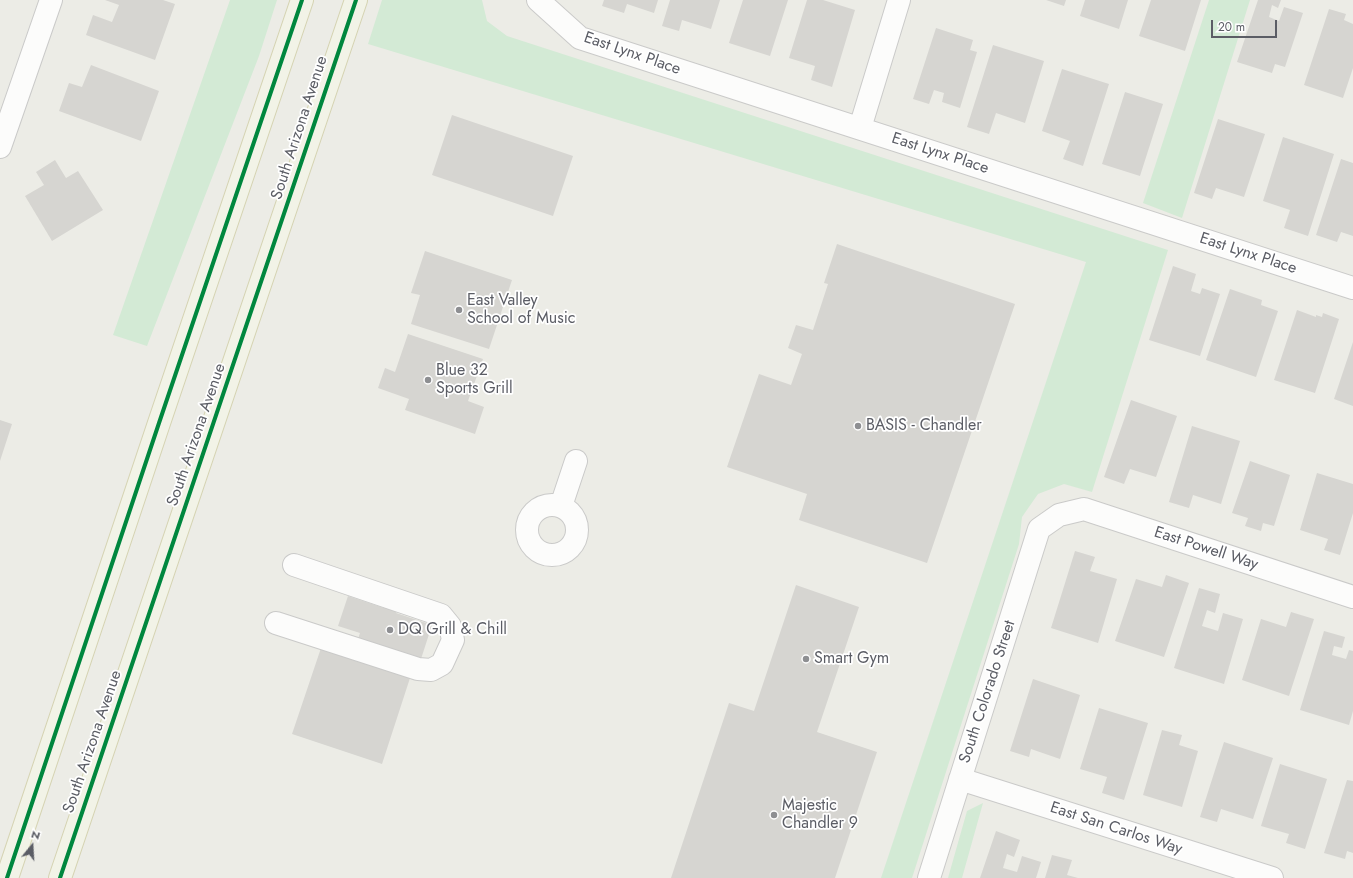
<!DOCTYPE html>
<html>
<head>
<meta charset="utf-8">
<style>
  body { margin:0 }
  #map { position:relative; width:1353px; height:878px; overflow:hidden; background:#ecece6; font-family:Jost,sans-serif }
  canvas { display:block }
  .north { position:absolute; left:12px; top:826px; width:40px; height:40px; -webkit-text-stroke:3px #fff; paint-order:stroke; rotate:18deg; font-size:11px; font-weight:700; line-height:16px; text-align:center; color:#5b5d65 }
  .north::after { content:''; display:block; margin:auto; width:14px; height:18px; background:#5b5d65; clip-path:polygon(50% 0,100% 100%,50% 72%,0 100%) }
  .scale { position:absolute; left:1211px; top:20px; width:66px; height:18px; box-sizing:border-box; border:2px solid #5b5d65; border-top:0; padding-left:5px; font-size:12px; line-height:14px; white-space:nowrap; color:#5b5d65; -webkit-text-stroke:3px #fff; paint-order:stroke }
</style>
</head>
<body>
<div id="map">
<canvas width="1353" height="878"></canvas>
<div class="north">N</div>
<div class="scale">20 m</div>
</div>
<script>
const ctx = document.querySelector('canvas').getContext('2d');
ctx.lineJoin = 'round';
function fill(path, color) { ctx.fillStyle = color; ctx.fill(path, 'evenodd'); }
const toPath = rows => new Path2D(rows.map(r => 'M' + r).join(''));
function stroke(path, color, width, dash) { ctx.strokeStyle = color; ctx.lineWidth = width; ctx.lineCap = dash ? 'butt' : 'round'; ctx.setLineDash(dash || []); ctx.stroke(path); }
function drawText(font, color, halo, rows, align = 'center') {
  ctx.font = font + ' Jost,sans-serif'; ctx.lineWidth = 3.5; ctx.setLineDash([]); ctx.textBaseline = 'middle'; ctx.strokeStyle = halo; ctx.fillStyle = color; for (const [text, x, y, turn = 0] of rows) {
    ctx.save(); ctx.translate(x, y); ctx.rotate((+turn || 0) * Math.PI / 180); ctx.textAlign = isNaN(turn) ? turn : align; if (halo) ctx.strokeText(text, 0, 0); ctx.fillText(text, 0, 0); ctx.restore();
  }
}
const green = toPath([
  [230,0,277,0,259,56,147,346,113,335],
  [382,0,482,0,487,21,507,36,1168,250,1092,492,1064,484,1038,494,1022,517,1019,544,912,878,881,878,1086,262,368,44],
  [1209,0,1250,0,1182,218,1143,203],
  [983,803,962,878,948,878,967,811]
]);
const building = toPath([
  [105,0,163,0,175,4,155,60,86,35,93,15,112,22,119,5],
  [604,0,658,0,654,13,627,4,624,13,602,6],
  [670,0,720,0,711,29,682,20,679,31,662,26],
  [743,0,788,0,770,56,729,43],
  [807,0,823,0,855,10,832,87,811,80,815,66,789,58],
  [1046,0,1066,0,1064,6],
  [1085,0,1128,0,1119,29,1080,16],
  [1151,0,1201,0,1185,51,1139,36],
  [1258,0,1281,0,1278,8,1272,5,1269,17,1279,21,1284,7,1303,13,1285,67,1275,64,1272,73,1237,62],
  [1329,9,1346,14,1344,20,1353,24,1353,68,1343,98,1304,85],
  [936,28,973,40,970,50,977,52,960,108,942,102,944,93,934,90,929,104,913,99],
  [993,45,1044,61,1025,123,996,113,989,134,967,127],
  [91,65,159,91,141,141,59,111,69,83,82,87],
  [1062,69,1109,84,1083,166,1063,159,1070,141,1042,131],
  [1125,92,1163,104,1140,176,1102,164],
  [452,115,573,156,553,216,432,175],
  [1218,119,1265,134,1244,197,1216,188,1212,199,1194,193],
  [1283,137,1334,154,1308,236,1284,228,1290,210,1263,201],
  [1341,159,1353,163,1353,236,1341,232,1337,242,1316,235],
  [55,160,66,178,78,171,103,210,52,241,25,196,44,185,36,172],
  [837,244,1015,304,927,563,799,520,807,494,727,467,759,374,791,385,802,354,788,348,796,325,813,330,828,284,824,283],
  [425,251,512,280,489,349,411,324,420,295,411,293],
  [1173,266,1196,274,1191,291,1200,294,1202,288,1220,294,1200,356,1149,340],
  [1230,289,1262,300,1261,305,1278,311,1256,377,1206,360],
  [1297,310,1316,317,1316,315,1322,317,1323,313,1339,319,1315,393,1274,380],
  [408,334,483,359,468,401,484,407,475,434,405,410,409,399,378,388,385,368,395,372],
  [1353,342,1353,406,1334,399],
  [1131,400,1177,416,1156,477,1130,469,1124,484,1104,477],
  [0,420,12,424,0,461],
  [1192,426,1240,441,1221,504,1193,495,1189,508,1169,502],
  [1250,461,1290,475,1274,526,1263,523,1261,531,1245,526,1248,518,1232,513],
  [1317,473,1353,484,1353,513,1340,555,1324,550,1328,539,1300,530],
  [1075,551,1095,557,1090,571,1117,579,1098,643,1051,628],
  [1166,575,1189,583,1164,657,1115,641,1136,579,1162,587],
  [796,585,859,607,817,732,877,752,835,878,671,878,729,703,754,711],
  [1199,588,1220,594,1215,613,1207,610,1202,626,1218,631,1223,613,1243,619,1224,684,1174,668],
  [348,596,384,608,386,604,398,607,396,613,432,625,421,659,358,639,360,633,338,626],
  [1291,612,1314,619,1289,696,1242,680,1261,619,1286,627],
  [1324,631,1345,637,1342,648,1334,646,1332,655,1346,659,1349,650,1353,651,1353,711,1349,725,1300,710],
  [321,648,410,678,382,764,292,734],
  [1033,679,1080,695,1060,759,1031,749,1029,757,1010,751],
  [1099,708,1148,723,1124,800,1102,793,1107,777,1080,769],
  [1162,730,1182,735,1179,745,1198,751,1182,807,1143,795],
  [1224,742,1273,758,1253,819,1221,809,1217,822,1200,817],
  [1280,764,1327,779,1305,849,1286,843,1289,834,1261,826],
  [1347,780,1353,781,1353,853,1347,851,1345,859,1324,853],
  [996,831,1020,840,1014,857,1007,854,1003,868,1017,872,1022,856,1041,862,1036,878,980,878],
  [1052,855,1072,860,1067,875,1078,878,1045,878]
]);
const minor = toPath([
  [538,0,580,38,1353,288],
  [860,128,899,0],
  [0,147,51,0],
  '527 530a25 25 0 1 1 50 0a25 25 0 1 1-50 0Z',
  [561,506,576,461],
  [276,623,418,669,431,670,442,664,453,640,450,626,441,615,294,565],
  [960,779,1272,878],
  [929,878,1039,529,1059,515,1084,509,1353,597]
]);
const major = toPath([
  [7,878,159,423,302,0],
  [60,878,356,0]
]);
const cycleway = toPath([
  [7,878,159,423,302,0],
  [60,878,356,0]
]);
const markers = [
  [459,310,4,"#8e8f92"],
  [428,380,4,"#8e8f92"],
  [858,426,4,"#8e8f92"],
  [390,630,4,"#8e8f92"],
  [806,659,4,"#8e8f92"],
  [774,815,4,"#8e8f92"]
];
const streetNames = [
  ["East Lynx Place",632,54,19],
  ["South Arizona Avenue",300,128,-72],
  ["East Lynx Place",940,154,18],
  ["East Lynx Place",1248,254,18],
  ["South Arizona Avenue",197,435,-71],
  ["East Powell Way",1206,549,18],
  ["South Colorado Street",988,692,-72],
  ["South Arizona Avenue",93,742,-71],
  ["East San Carlos Way",1116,829,18]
];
const poiNames = [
  ["East Valley",467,301],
  ["School of Music",467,319],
  ["Blue 32",436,371],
  ["Sports Grill",436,389],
  ["BASIS - Chandler",866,426],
  ["DQ Grill & Chill",398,630],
  ["Smart Gym",814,659],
  ["Majestic",782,806],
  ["Chandler 9",782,824]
];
fill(green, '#d3ead5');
fill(building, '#d6d5d1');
stroke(minor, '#cacac9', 24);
stroke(major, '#d5d3b2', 24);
stroke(minor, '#fcfcfb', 22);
stroke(major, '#f2f3e7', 22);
stroke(cycleway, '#00873e', 4);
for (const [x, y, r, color] of markers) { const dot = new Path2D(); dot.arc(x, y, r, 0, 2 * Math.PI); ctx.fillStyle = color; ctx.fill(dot); stroke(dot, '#fff', 1.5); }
drawText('16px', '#5b5d65', '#fff', streetNames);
drawText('16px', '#5b5d65', '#fff', poiNames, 'left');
</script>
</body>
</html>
